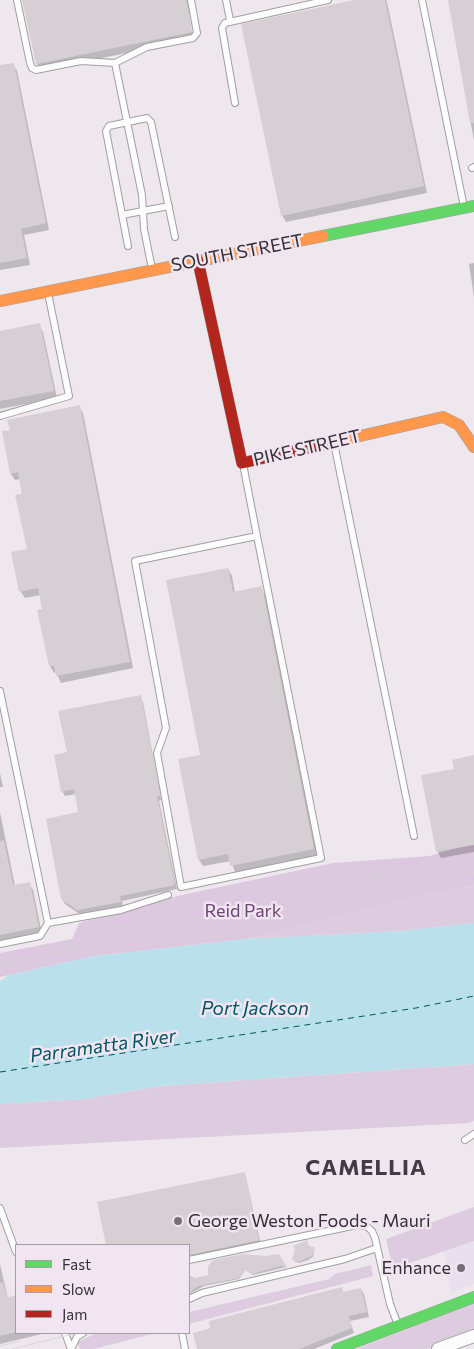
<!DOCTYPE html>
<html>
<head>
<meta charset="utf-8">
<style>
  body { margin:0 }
  #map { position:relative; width:474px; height:1349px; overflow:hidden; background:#eee8ee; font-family:Commissioner,sans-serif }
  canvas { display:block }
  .legend { position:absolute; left:15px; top:1244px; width:175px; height:90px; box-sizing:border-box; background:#f0e5f1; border:1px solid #a59da6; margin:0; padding:6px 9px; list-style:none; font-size:15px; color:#343035 }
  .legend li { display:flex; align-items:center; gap:10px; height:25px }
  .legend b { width:25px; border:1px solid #a59da6 }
</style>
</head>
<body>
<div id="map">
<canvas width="474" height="1349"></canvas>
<ul class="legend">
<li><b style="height:6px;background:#63d668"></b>Fast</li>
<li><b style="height:6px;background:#ff974d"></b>Slow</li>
<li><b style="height:6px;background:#b3261e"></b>Jam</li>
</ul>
</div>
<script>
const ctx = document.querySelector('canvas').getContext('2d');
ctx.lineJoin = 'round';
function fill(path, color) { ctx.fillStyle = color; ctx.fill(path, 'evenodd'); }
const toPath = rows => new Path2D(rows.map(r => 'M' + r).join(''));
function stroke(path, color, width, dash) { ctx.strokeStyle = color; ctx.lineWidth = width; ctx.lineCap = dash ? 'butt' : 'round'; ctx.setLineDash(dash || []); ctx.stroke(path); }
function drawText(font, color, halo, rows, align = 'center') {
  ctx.font = font + ' Commissioner,sans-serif'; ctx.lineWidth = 5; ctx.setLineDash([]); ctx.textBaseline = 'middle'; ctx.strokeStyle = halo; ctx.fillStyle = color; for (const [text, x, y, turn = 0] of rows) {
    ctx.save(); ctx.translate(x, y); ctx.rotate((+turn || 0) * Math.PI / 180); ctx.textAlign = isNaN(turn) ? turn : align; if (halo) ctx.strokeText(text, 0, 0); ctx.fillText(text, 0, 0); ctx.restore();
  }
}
const commercial = toPath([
  [474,1241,474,1284,451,1293,444,1252]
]);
const green = toPath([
  [474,886,474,923,403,931,246,939,420,896],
  [474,1064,474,1121,468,1123,0,1148,0,1104,84,1099,161,1086],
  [474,1207,474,1241,390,1270,391,1261,386,1239],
  [371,1265,373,1276,369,1277,189,1324,189,1312,321,1281,329,1279,335,1274],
  [474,1303,474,1331,427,1349,356,1349],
  [97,1333,156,1333,94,1349,80,1349,77,1342]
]);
const forest = toPath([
  [474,842,474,886,420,896,246,939,95,956,0,977,0,953,72,939,79,923,182,895,333,863,430,856]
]);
const water = toPath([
  [474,923,474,1064,161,1086,84,1099,0,1104,0,981,9,975,95,956,246,939,403,931]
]);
const shadow = toPath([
  [24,0,187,0,193,40,41,70,37,64],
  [361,0,386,0,387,2,427,193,286,222,282,215],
  [449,0,474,0,474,141],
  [13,64,17,71,49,230,24,235,30,265,0,270,0,67],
  [474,263,474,297,469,264],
  [39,325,43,332,57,398,0,409,0,332],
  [79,406,83,413,133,668,61,683,56,672,54,673,50,666,41,595,25,598,21,592,29,550,20,479,15,480,11,474,11,431],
  [228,569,232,576,235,593,261,588,265,595,317,856,235,872,231,861,203,866,199,860,201,756],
  [140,697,143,702,161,800,159,801,177,889,122,901,123,907,81,915,65,904,62,899,80,813,76,794,65,796,62,791,69,753],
  [474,757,474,852,441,858,437,851],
  [0,773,3,787,0,787],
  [0,812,15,886,29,883,33,890,42,934,0,943],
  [245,1173,261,1245,189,1260,189,1245,108,1245,99,1202],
  [309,1247,314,1248,314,1256,308,1260,299,1263,294,1261],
  [278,1255,286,1267,253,1275,245,1270,239,1279,204,1286,189,1294,189,1282],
  [0,1264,8,1299,16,1297,16,1333,46,1333,0,1344],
  [341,1288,344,1293,361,1289,364,1294,369,1317,350,1321,354,1333,314,1349,198,1349]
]);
const ferry = toPath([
  [0,1072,416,1008,474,996]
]);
const building = toPath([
  [22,0,186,0,192,32,36,64],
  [354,0,385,0,424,186,281,216,241,24],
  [448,0,474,0,474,123,470,123],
  [14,63,46,223,21,229,27,258,0,263,0,65],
  [40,323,54,391,0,401,0,331],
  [80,405,130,662,56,676,54,666,49,666,37,610,42,609,38,588,19,592,11,552,27,549,15,495,22,494,18,472,10,474,2,431,10,430,7,420],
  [228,568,233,592,262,586,314,849,230,866,228,854,198,860,178,759,200,755,166,580],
  [141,695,160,796,157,796,175,885,120,896,121,902,77,910,61,899,46,819,78,812,74,789,61,792,54,755,67,752,58,711],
  [474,755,474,845,436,852,421,775,454,769,452,760],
  [4,840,13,885,30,882,39,927,0,935,0,841],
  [245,1172,259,1240,189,1255,189,1245,106,1245,97,1202],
  [307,1240,309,1246,315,1247,314,1255,298,1262,292,1260,295,1250,293,1246],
  [243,1254,265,1256,279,1254,287,1267,280,1266,252,1274,244,1270,239,1278,198,1286,189,1293,189,1275,196,1278,208,1275,208,1266,213,1260],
  [3,1282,7,1298,16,1295,16,1332,0,1336,0,1283],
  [342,1287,343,1292,361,1288,367,1312,349,1316,352,1328,299,1349,197,1349,193,1333,210,1328,209,1321]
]);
const path = toPath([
  [0,964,83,947,111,927,145,928,207,918,268,915,296,906,331,884,363,876,423,883,474,874]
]);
const lane = toPath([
  [17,0,30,63,32,68,36,70,81,61,115,63,147,47,193,38,197,33,191,0],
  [226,0,230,20],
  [422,0,464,207],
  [115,63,142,195,144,229,152,269],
  [235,103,222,28,225,23,328,0],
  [472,168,474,167],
  [122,215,169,206],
  [128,246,106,131,109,126,147,118,151,122,175,237],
  [0,416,69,396,48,293],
  [334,443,414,836],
  [243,464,257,536,321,858,181,887,157,753,166,728,135,561,257,536],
  [0,691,48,923,121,910,168,895],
  [0,944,40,936,48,923],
  [465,1140,474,1134],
  [0,1208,16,1252],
  [189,1260,357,1225,366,1226,372,1231,375,1238,390,1304,398,1325],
  [189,1299,202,1293,345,1259,377,1248],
  [65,1333,71,1349],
  [182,1333,185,1349],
  [71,1349,77,1337,83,1333]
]);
const street = toPath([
  [438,1349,474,1336]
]);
const fast = toPath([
  [323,236,474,206],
  [337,1349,474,1297]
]);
const slow = toPath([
  [0,301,323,236],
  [334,442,443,417,459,425,474,447]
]);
const jam = toPath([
  [198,261,242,463,334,442]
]);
const tram = toPath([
  [0,1346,19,1341],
  [12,1349,77,1333]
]);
const markers = [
  [178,1221,5,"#757076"],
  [461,1268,5,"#757076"]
];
const streetNames = [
  ["SOUTH STREET",237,253,-11],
  ["PIKE STREET",307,448,-13]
];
const parkNames = [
  ["Reid Park",243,911]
];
const poiNames = [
  ["George Weston Foods - Mauri",188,1221],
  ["Enhance",451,1268,"right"]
];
const waterNames = [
  ["Port Jackson",255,1009],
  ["Parramatta River",103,1046,-8]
];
const districtNames = [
  ["CAMELLIA",366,1168]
];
fill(commercial, '#e8e0ef');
fill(green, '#ddccdf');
fill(forest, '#dcc8df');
fill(water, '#bae0eb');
fill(shadow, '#0003');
stroke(ferry, '#005563', 1, [6, 5]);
fill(building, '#d6d0d4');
stroke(lane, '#a29ea2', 8);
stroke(street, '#a29ea2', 14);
stroke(fast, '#a29ea2', 12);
stroke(slow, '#a29ea2', 12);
stroke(jam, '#a29ea2', 12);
stroke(path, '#d6d4d6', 2, [2.5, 2.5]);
stroke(lane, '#fcfcfc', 6);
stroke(street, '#fcfcfc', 12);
stroke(fast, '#63d668', 11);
stroke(slow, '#ff974d', 11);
stroke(jam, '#b3261e', 11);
stroke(tram, '#d8d6d8', 1);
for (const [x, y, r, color] of markers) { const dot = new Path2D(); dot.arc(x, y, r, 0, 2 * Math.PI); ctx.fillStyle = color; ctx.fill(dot); stroke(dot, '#f0e5f1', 2); }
drawText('18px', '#343035', '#f0e5f1', streetNames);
drawText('18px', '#6e4474', '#f0e5f1', parkNames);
drawText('18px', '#343035', '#f0e5f1', poiNames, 'left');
drawText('italic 19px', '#005563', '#f0e5f1', waterNames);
ctx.letterSpacing = '1px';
drawText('bold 22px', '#433a44', '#f0e5f1', districtNames);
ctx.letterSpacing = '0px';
</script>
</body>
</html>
